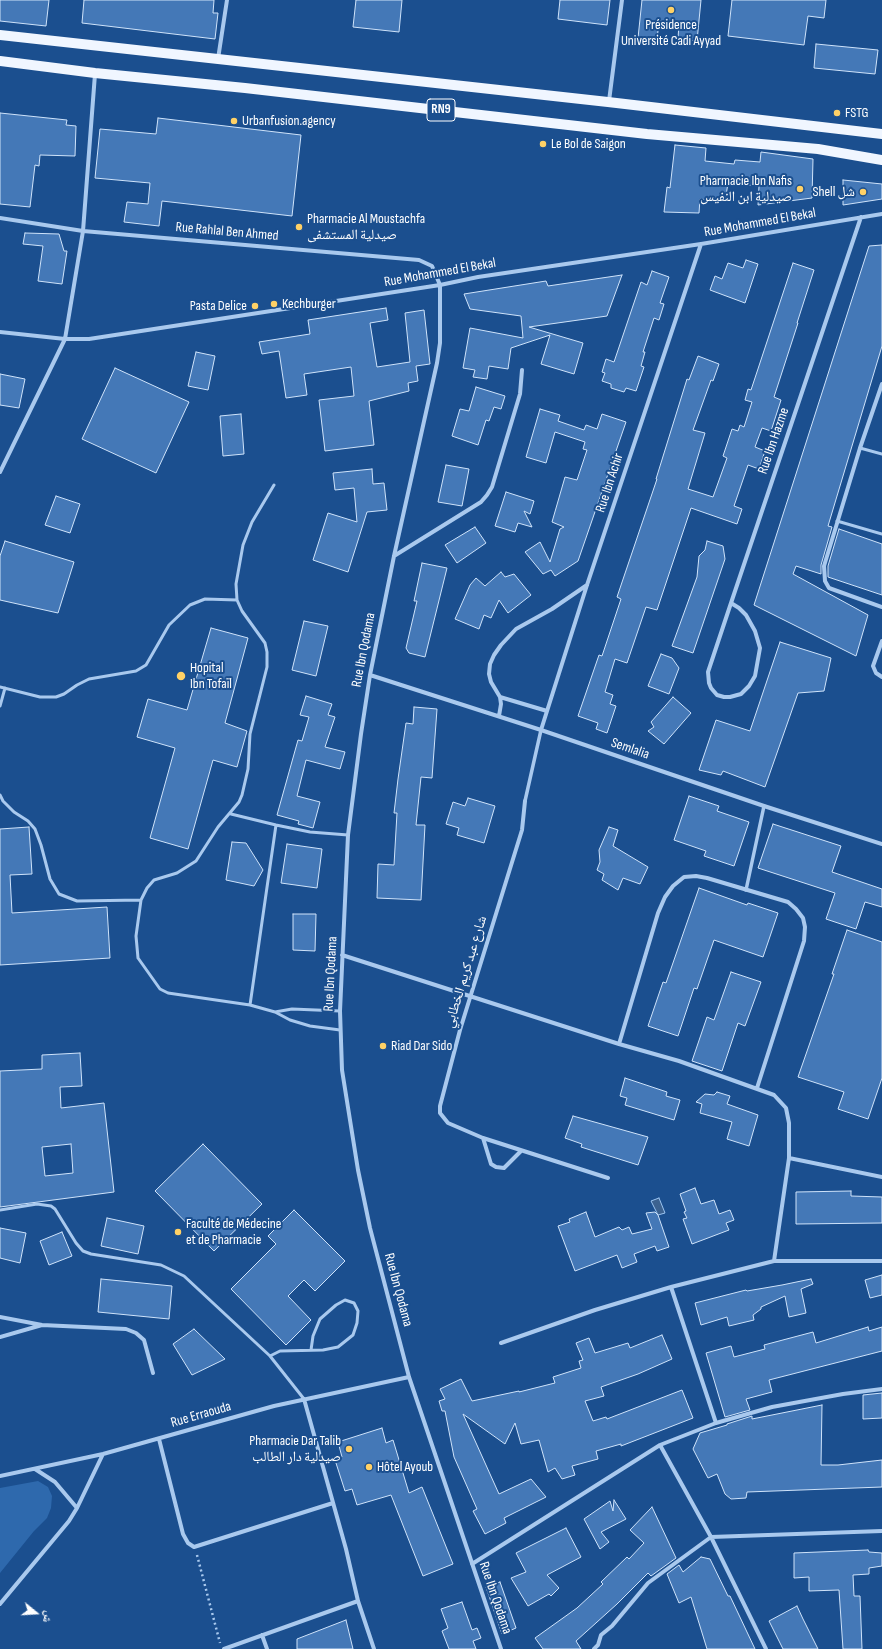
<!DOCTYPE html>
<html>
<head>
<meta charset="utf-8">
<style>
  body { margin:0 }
  #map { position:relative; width:882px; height:1649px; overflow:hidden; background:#1b4f8f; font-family:"Sofia Sans Condensed","Noto Naskh Arabic",sans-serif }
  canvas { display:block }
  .north { position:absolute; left:16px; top:1593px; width:40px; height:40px; -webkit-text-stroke:3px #1b4f8f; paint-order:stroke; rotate:108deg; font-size:11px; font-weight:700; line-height:16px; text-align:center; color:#fff }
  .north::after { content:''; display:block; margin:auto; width:14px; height:18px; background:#fff; clip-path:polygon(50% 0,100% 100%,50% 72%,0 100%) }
</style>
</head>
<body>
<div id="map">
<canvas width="882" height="1649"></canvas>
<div class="north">ش</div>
</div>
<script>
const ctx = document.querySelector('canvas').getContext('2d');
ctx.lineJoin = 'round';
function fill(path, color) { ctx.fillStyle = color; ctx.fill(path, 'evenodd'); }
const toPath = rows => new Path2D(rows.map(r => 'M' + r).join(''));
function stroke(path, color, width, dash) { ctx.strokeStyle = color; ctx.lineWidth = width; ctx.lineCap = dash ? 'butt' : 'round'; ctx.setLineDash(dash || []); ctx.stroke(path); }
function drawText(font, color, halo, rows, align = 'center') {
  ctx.font = font + ' "Sofia Sans Condensed","Noto Naskh Arabic",sans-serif'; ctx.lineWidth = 4; ctx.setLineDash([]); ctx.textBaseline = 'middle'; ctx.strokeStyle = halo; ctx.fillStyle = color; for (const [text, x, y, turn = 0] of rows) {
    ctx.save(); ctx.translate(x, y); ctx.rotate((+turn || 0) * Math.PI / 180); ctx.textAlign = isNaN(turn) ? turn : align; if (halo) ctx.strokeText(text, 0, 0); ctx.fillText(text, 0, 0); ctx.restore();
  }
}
const green = toPath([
  [38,1481,48,1487,52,1496,51,1508,47,1518,34,1531,0,1573,0,1488]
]);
const water = toPath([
  [659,1198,665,1213,658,1215,651,1201,659,1198]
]);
const building = toPath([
  [0,0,49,0,46,26,0,21,0,0],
  [84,0,214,0,213,13,218,13,215,39,82,23,84,0],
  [356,0,402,0,399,32,353,27,356,0],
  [560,0,610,0,607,25,558,19,560,0],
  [642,0,701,0,697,41,678,39,679,23,659,21,657,40,638,38,642,0],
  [732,0,826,0,824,18,808,16,804,45,728,36,732,0],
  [816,44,878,50,875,74,814,68,816,44],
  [0,113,67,120,66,125,76,126,75,156,40,155,39,166,35,165,30,207,0,204,0,113],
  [158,118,301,135,292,216,162,201,159,226,124,222,127,202,148,204,150,183,95,178,100,129,156,134,158,118],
  [675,145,706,148,705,161,734,164,735,160,760,162,761,152,813,159,812,198,758,205,759,186,728,183,725,202,700,199,699,213,664,212,667,187,670,188,675,145],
  [843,180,882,184,882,199,843,205,843,180],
  [25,233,59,234,64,251,67,251,62,284,38,281,43,246,23,244,25,233],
  [882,245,882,346,828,526,832,527,821,565,821,574,796,566,793,574,868,615,856,656,754,605,869,246,882,245],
  [746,260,758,264,745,303,710,290,715,276,722,279,728,263,743,268,746,260],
  [793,263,814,270,797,323,798,323,774,397,781,400,771,431,762,428,755,447,765,451,759,469,748,465,734,506,742,509,737,524,691,508,657,610,646,607,627,663,615,659,605,692,613,695,610,704,616,706,607,733,596,729,598,723,578,716,599,655,602,656,621,599,617,597,657,479,656,479,687,379,689,380,698,356,719,364,713,381,711,380,693,430,705,433,688,489,713,497,727,458,723,456,732,429,738,431,740,425,744,427,752,402,745,400,748,389,751,390,793,263],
  [652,271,669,277,660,303,664,304,659,320,654,318,643,352,645,352,641,366,644,367,636,391,626,388,624,392,611,388,611,384,602,381,605,373,602,372,606,359,614,362,641,282,647,285,652,271],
  [622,275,607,316,529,327,583,343,574,374,541,364,550,335,511,348,508,369,489,366,487,379,473,377,475,370,463,368,470,328,523,338,521,316,470,309,464,294,546,281,548,286,622,275],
  [386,308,388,320,370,323,377,367,410,362,405,313,424,310,430,364,416,366,418,381,408,383,409,391,369,401,374,445,325,451,319,400,354,396,351,367,304,374,307,395,286,398,279,351,262,354,259,342,310,334,308,320,386,308],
  [196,352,215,356,208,390,188,386,196,352],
  [115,368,189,402,156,473,82,439,115,368],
  [0,374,25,379,19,408,0,405,0,374],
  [476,387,505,396,501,409,494,407,489,421,486,420,478,445,452,436,460,409,469,411,476,387],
  [540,409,560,415,558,421,584,430,586,425,597,429,602,414,626,422,578,561,555,576,551,570,543,574,525,552,540,542,550,562,560,529,564,527,552,522,565,477,577,480,587,450,583,449,585,442,555,432,546,463,526,457,540,409],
  [241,414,244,454,223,456,220,416,241,414],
  [446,465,469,469,462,506,438,502,446,465],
  [372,469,373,484,384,483,387,510,367,512,348,572,313,560,328,513,357,522,354,488,335,490,333,473,372,469],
  [506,492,534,501,530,514,524,511,532,527,518,523,515,532,495,526,506,492],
  [56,496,80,504,70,533,45,525,56,496],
  [475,527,486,543,457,563,445,545,475,527],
  [839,529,882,544,882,595,828,577,828,566,839,529],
  [5,541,74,562,58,613,0,600,0,556,5,541],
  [707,541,723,546,725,559,693,653,672,646,697,577,699,556,705,550,707,541],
  [422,563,447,568,425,657,409,653,406,648,417,601,414,601,422,563],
  [501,572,505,577,514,574,531,595,508,613,499,600,491,618,484,615,479,629,455,619,470,585,476,578,485,586,501,572],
  [304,621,328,626,316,676,292,670,304,621],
  [211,628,248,638,225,723,247,731,237,767,213,760,188,849,150,838,175,748,137,737,148,699,187,710,211,628],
  [780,642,831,658,824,691,798,693,765,787,723,771,721,775,699,770,716,720,750,731,780,642],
  [661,654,672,658,679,668,669,694,648,686,661,654],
  [306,696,332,704,328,715,335,717,325,747,345,752,340,769,306,760,297,796,320,802,313,828,298,824,299,821,277,815,298,740,302,741,309,717,300,715,306,696],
  [673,697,691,713,664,744,648,731,654,727,651,722,673,697],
  [414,707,437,709,432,778,421,777,416,825,425,825,421,900,377,898,378,864,394,865,397,813,394,813,398,779,406,723,413,724,414,707],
  [689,796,719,806,717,811,749,822,734,866,704,856,706,851,674,840,689,796],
  [468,798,495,806,484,843,457,835,459,828,446,824,453,802,465,806,468,798],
  [773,824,841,846,832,872,882,889,882,907,865,902,856,929,826,919,835,893,758,868,773,824],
  [29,827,32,874,10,875,12,913,107,907,110,958,0,965,0,829,29,827],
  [609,827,618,830,613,846,648,867,640,884,623,878,618,890,602,880,604,874,597,870,600,862,599,850,609,827],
  [232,842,246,843,263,870,254,886,226,880,232,842],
  [287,844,322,849,317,888,281,883,287,844],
  [699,888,747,905,748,903,778,913,763,957,714,940,697,989,694,988,678,1036,648,1026,663,982,666,983,699,888],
  [293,914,316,914,315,951,293,950,293,914],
  [847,930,882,942,882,1078,868,1119,838,1109,844,1092,798,1077,834,974,832,974,847,930],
  [731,972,761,982,745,1026,738,1023,722,1071,692,1061,707,1017,714,1020,731,972],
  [80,1053,82,1086,60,1087,61,1108,104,1103,114,1192,0,1207,0,1071,42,1069,42,1055,80,1053],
  [71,1144,73,1173,45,1176,42,1147,71,1144],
  [625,1078,667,1092,666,1096,680,1100,674,1120,625,1105,627,1098,620,1096,625,1078],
  [717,1092,730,1096,727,1104,758,1115,749,1146,727,1139,732,1122,700,1113,702,1104,696,1102,705,1094,714,1095,717,1092],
  [573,1116,648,1137,638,1165,581,1147,582,1144,565,1138,573,1116],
  [203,1144,262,1204,214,1251,155,1191,203,1144],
  [695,1188,701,1204,714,1200,719,1214,730,1210,734,1220,726,1223,729,1230,692,1244,683,1219,687,1218,684,1212,686,1211,680,1194,695,1188],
  [851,1191,851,1196,882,1197,882,1223,796,1224,796,1192,851,1191],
  [294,1210,345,1261,315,1291,304,1280,288,1296,311,1320,286,1345,231,1289,276,1244,268,1236,294,1210],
  [586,1212,595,1237,619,1227,622,1230,629,1227,632,1234,652,1229,646,1213,655,1212,658,1215,669,1247,657,1251,655,1246,634,1254,637,1262,622,1268,617,1255,575,1271,558,1226,570,1222,569,1219,586,1212],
  [107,1218,144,1226,138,1254,101,1246,107,1218],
  [0,1228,26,1233,20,1263,0,1258,0,1228],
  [62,1232,72,1256,49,1265,40,1241,62,1232],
  [882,1275,882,1295,870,1298,865,1280,882,1275],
  [101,1279,172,1286,169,1319,98,1312,101,1279],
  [811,1279,813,1284,801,1289,806,1313,789,1317,785,1296,761,1307,761,1309,753,1315,754,1320,729,1326,727,1317,701,1325,695,1303,746,1290,747,1291,782,1285,811,1279],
  [868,1327,869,1331,882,1327,882,1351,769,1380,772,1392,746,1399,750,1410,725,1417,706,1353,731,1346,734,1357,765,1349,764,1345,813,1332,816,1343,868,1327],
  [194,1329,225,1359,192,1375,173,1344,194,1329],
  [662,1335,672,1359,638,1374,601,1387,604,1396,585,1401,593,1421,606,1417,607,1419,682,1390,693,1418,621,1446,621,1444,596,1451,598,1459,572,1466,575,1475,562,1479,555,1468,548,1472,539,1440,521,1444,515,1423,505,1444,463,1414,499,1494,531,1479,546,1497,504,1518,506,1523,485,1534,473,1511,477,1509,454,1457,445,1411,442,1411,439,1401,445,1399,440,1389,461,1379,472,1401,519,1391,519,1392,555,1383,553,1377,581,1368,579,1361,583,1360,576,1343,589,1338,595,1353,628,1343,630,1348,662,1335],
  [882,1393,882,1418,863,1419,863,1395,882,1393],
  [822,1405,821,1465,838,1465,882,1460,882,1487,747,1492,746,1498,731,1499,725,1494,717,1474,708,1478,693,1449,700,1433,727,1425,727,1424,752,1416,752,1419,822,1405],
  [382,1428,386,1443,393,1440,409,1493,422,1487,453,1564,423,1576,391,1495,357,1505,352,1489,345,1491,335,1460,342,1457,338,1442,382,1428],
  [614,1500,626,1519,601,1532,609,1542,600,1549,584,1519,610,1501,613,1511,614,1500],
  [652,1507,676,1558,651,1576,648,1573,617,1604,576,1641,581,1649,543,1649,535,1638,577,1608,603,1584,601,1582,627,1557,629,1559,644,1543,630,1530,652,1507],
  [566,1528,581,1557,547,1575,559,1588,551,1596,549,1594,528,1606,511,1578,526,1572,516,1553,566,1528],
  [868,1550,869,1552,882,1553,882,1566,869,1568,869,1574,853,1575,854,1596,860,1596,862,1649,843,1649,839,1590,809,1591,809,1577,794,1578,794,1553,868,1550],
  [701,1557,710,1559,728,1596,730,1596,755,1649,707,1649,691,1597,679,1603,667,1574,679,1565,683,1572,701,1557],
  [500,1582,516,1628,502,1634,486,1587,500,1582],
  [462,1602,472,1630,477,1628,481,1638,473,1641,476,1649,449,1649,442,1631,448,1628,441,1609,462,1602],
  [797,1606,803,1619,818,1649,783,1649,769,1621,797,1606],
  [346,1620,353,1649,297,1649,297,1639,346,1620]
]);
const path = toPath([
  [197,1555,220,1643]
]);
const service = toPath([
  [860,448,882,454],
  [274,485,252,522,243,545,236,584,237,600,242,611,265,643,267,652,267,667,250,734,248,769,242,795,239,802,218,827,196,861,177,873,154,880,147,888,141,900,136,936,138,958,160,989,168,993,250,1005,275,1012,290,1020,310,1026,340,1030],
  [837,521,882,534],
  [0,687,40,697,56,697,64,694,77,685,89,679,136,671,146,665,169,625,190,605,205,599,237,600],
  [0,706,5,688],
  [0,795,3,801,14,812,28,821,35,829,41,845,50,879,59,894,77,901,141,900],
  [231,814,276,825,310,832,348,835],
  [250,1005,276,825],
  [275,1012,292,1009,340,1011],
  [0,1210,37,1204,51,1206,55,1209,76,1243,83,1251,91,1254,161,1265,184,1276,270,1356,304,1399],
  [270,1356,280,1351,323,1350,338,1347,353,1335,357,1323,358,1311,354,1303,345,1300,336,1305,320,1319,313,1336,311,1350]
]);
const pedestrian = toPath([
  [525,801,541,730],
  [746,890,764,806]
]);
const minor = toPath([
  [218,59,227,0],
  [609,101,622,0],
  [0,218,83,231,419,260,432,266,440,285,440,343,437,363,394,556,370,675,361,734,348,835,340,1011,342,1070,358,1170,370,1228,409,1377,501,1649],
  [0,332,65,339,89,339,440,285,478,277,701,244,882,214],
  [882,384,860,448,824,566,825,581,829,588,882,607],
  [0,472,65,339,83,231,95,74],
  [394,556,481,502,487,495,492,487,520,394,522,370],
  [731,603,739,608,746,615,755,631,760,648,755,676,749,686,741,694,730,697,724,697,717,695,711,688,709,683,708,672,731,603,861,217],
  [882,641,873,666,876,673,882,677],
  [370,675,541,730,764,806,882,844],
  [500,697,547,711],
  [499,716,501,704,500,697,491,682,489,674,490,664,494,655,501,645,516,629,552,609,587,585],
  [541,730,587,585,701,244],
  [525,801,522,830,460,1030,440,1106,440,1113,448,1123,483,1138,608,1178],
  [342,955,619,1044,679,1061,774,1095,786,1108,789,1123,789,1158,774,1261],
  [619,1044,658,913,665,897,673,886,684,877,696,876,707,878,788,902,796,909,803,918,805,927,804,941,757,1088],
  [483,1138,491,1164,496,1167,504,1168,521,1151],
  [789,1158,882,1177],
  [671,1287,716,1423],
  [0,1317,42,1325,126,1329,136,1333,144,1340,153,1373],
  [0,1337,42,1325],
  [501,1343,595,1310,671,1287,774,1261,882,1261],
  [304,1399,346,1549,358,1601,374,1649],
  [159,1439,183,1534,188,1543,194,1547,333,1503],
  [660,1445,711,1537,766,1649],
  [35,1469,55,1482,77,1508],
  [0,1476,103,1454,274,1406,409,1377],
  [472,1564,660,1445,716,1423,772,1407,843,1394,882,1389],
  [0,1604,69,1521,77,1508,103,1454],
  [262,1635,267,1649],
  [224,1649,358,1601],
  [594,1649,598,1645,601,1635,612,1626,648,1583,711,1537,882,1531]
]);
const primary = toPath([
  [0,35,608,102,882,134],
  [0,61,95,73,245,88,647,134,818,149,882,160]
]);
const markers = [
  [671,10,4,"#ffd166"],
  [837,113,4,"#ffd166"],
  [234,121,4,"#ffd166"],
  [543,144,4,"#ffd166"],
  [800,189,4,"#ffd166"],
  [863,192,4,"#ffd166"],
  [299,227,4,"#ffd166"],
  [274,304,4,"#ffd166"],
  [255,306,4,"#ffd166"],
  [181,676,5,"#ffd166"],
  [383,1046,4,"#ffd166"],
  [178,1232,4,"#ffd166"],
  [349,1449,4,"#ffd166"],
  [369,1467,4,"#ffd166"]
];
const shields = [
  [441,110,28]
];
const shieldNames = [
  ["RN9",441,110]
];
const poiNames = [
  ["Présidence",671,25,"center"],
  ["Université Cadi Ayyad",671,41,"center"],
  ["FSTG",845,113],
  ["Urbanfusion.agency",242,121],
  ["Le Bol de Saigon",551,144],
  ["Pharmacie Ibn Nafis",792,181,"right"],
  ["صيدلية ابن النفيس",792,197,"right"],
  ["Shell شل",855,192,"right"],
  ["Pharmacie Al Moustachfa",307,219],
  ["صيدلية المستشفى",307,235],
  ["Kechburger",282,304],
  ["Pasta Delice",247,306,"right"],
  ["Hopital",190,668],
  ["Ibn Tofaïl",190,684],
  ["Riad Dar Sido",391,1046],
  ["Faculté de Médecine",186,1224],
  ["et de Pharmacie",186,1240],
  ["Pharmacie Dar Talib",341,1441,"right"],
  ["صيدلية دار الطالب",341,1457,"right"],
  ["Hôtel Ayoub",377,1467]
];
const streetNames = [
  ["Rue Mohammed El Bekal",760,223,-10],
  ["Rue Rahlal Ben Ahmed",227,232,5],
  ["Rue Mohammed El Bekal",440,273,-10],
  ["Rue Ibn Hazme",774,441,-71],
  ["Rue Ibn Achir",610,483,-72],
  ["Rue Ibn Qodama",364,650,-79],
  ["Semlalia",630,749,19],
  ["شارع عبد كريم الخطابي",466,972,-73],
  ["Rue Ibn Qodama",331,974,-87],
  ["Rue Ibn Qodama",398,1290,75],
  ["Rue Erraouda",201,1415,-16],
  ["Rue Ibn Qodama",495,1598,71]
];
fill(green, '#2e69ad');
fill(water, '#3c6290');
stroke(water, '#9cc4f0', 1);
fill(building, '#4478b7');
stroke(building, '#cfe3fa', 1);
stroke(path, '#a9c9ee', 2.5, [2, 3]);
stroke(service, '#a9c9ee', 3);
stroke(pedestrian, '#a9c9ee', 3.5);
stroke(minor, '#a9c9ee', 4);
stroke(primary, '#f0f6ff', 10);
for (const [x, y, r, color] of markers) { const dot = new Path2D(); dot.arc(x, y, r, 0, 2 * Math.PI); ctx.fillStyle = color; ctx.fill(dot); stroke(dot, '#1b4f8f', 1.5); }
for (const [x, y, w] of shields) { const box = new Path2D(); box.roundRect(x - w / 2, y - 11, w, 22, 3); ctx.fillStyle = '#1b4f8f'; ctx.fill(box); stroke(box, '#fff', 1); }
drawText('bold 13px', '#fff', null, shieldNames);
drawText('14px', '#fff', '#1b4f8f', poiNames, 'left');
drawText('14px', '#fff', '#1b4f8f', streetNames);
</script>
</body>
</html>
